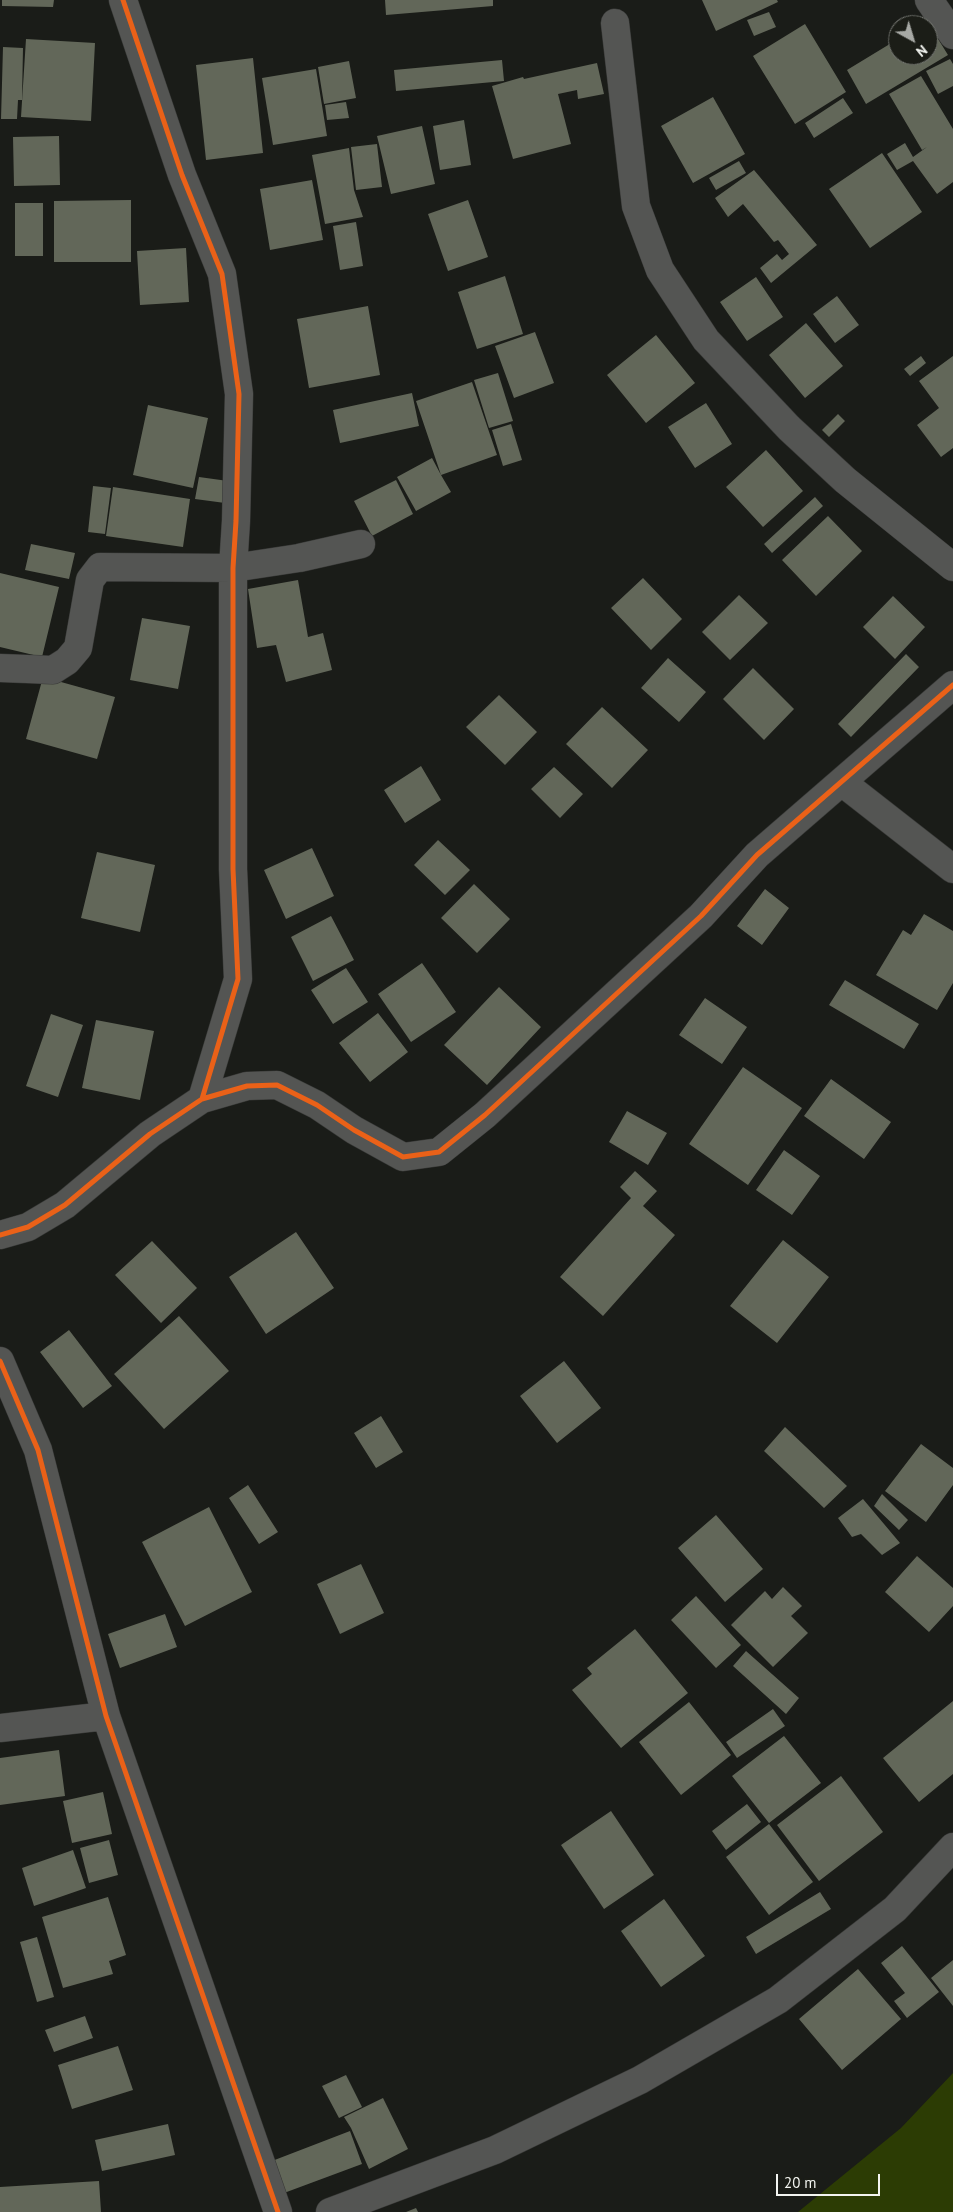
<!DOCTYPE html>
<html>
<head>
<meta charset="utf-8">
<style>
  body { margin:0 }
  #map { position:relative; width:953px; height:2212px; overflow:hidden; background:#1a1c18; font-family:"PT Sans",sans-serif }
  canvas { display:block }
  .north { position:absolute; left:888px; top:15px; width:50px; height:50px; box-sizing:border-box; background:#1b1d17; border:1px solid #71736e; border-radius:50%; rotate:141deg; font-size:14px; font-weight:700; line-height:20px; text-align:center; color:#f3f5f1 }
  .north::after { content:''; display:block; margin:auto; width:18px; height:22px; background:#a7a9a5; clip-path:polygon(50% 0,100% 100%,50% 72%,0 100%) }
  .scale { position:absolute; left:776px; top:2174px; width:104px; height:22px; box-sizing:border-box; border:2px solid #f3f5f1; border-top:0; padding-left:6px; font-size:15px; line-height:18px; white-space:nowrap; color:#f3f5f1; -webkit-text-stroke:4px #1b1d17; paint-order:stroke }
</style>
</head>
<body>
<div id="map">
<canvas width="953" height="2212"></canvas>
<div class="north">N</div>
<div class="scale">20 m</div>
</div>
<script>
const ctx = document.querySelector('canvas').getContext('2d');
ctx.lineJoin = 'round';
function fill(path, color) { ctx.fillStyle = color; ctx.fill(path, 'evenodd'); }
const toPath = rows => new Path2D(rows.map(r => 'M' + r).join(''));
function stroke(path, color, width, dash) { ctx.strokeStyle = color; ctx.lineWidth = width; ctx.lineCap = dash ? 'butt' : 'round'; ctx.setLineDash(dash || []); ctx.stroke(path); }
const green = toPath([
  [953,2073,953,2212,798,2212,901,2128]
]);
const building = toPath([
  [2,0,54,0,53,7,2,6],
  [385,0,493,0,493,6,386,15],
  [702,0,777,0,778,2,716,31],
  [769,12,776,27,754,36,747,20],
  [927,21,948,55,866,104,847,70,898,39,898,55,928,55,928,25,921,25],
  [805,24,846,92,795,124,753,56],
  [26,39,95,43,91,121,21,117],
  [3,47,23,48,22,100,18,100,17,119,1,119],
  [253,58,263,153,206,160,196,65],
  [950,59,953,64,953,86,938,94,926,71],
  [502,60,504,81,396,91,394,70],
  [349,61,356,98,324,104,318,67],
  [597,63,604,94,578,99,577,90,558,94,571,144,513,159,492,86,523,77,524,79],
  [316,69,327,136,273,145,262,78],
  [921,76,953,129,953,182,937,194,913,161,897,170,887,154,905,143,913,157,927,147,922,150,889,94],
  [713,97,745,154,693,183,661,126],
  [843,98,853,113,814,138,805,123],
  [346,102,349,118,327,120,325,105],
  [464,120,471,165,440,170,433,126],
  [422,126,435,184,391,194,377,136],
  [59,136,60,185,14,186,13,137],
  [377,144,382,187,356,190,351,147],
  [349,148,354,190,363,217,325,224,312,155],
  [882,153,922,212,870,248,829,189],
  [739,161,746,173,716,190,709,178],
  [754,170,817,245,771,283,760,268,777,254,782,260,789,254,778,240,774,242,743,204,728,217,715,198],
  [312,180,323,240,270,250,260,189],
  [131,200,131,262,54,262,54,201],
  [468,200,488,257,448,271,428,214],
  [15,203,43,203,43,256,15,256],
  [356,222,363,266,340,270,333,226],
  [186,248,189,302,140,305,137,251],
  [505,276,523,334,477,349,458,292],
  [756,277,783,317,747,341,720,302],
  [837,296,859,325,835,343,813,314],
  [368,306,380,375,309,388,297,319],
  [806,323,843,366,805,398,769,355],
  [535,332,554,383,514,398,495,346],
  [656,335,695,383,646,423,607,375],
  [921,356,926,363,910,376,904,369],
  [953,356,953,448,941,457,917,425,939,408,919,381],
  [498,373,513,421,489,428,474,380],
  [472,382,497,455,441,475,451,492,416,511,397,477,432,458,441,475,416,401],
  [412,393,419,426,340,443,333,410],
  [706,403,732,444,695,468,668,427],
  [148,405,208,418,193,488,133,475],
  [838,414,845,421,829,437,822,430],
  [511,424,522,460,503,466,492,430],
  [766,450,803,491,763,527,726,487],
  [199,477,228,481,225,503,195,499],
  [396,480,413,514,372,536,354,501],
  [93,486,111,488,105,534,88,532],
  [113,487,190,499,183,547,106,536],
  [815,497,823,506,772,553,764,544],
  [828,516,862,551,816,596,782,560],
  [31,544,75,553,69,579,25,570],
  [0,573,59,587,42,657,0,647],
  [643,578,682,619,651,650,611,608],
  [298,580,308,637,323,633,332,670,286,682,276,645,257,648,248,589],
  [739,595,768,623,730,660,702,632],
  [893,596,925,627,895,659,863,627],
  [142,618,190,626,178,689,130,680],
  [906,654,919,667,851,737,838,724],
  [668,658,706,692,679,722,641,688],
  [753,668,794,709,764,740,723,699],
  [43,677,115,697,97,759,26,739],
  [499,695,537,732,505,765,466,727],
  [602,707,648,750,612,788,566,744],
  [421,766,441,800,405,823,384,790],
  [554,767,583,794,560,818,531,789],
  [438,840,470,870,445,895,414,865],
  [312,848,334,896,286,919,264,870],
  [97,852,155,865,140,932,81,918],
  [474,884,510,919,477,953,441,918],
  [765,889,789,908,762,945,737,926],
  [924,914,953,931,953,983,937,1010,876,975,903,930,911,935],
  [331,916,354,960,313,981,291,937],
  [422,963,456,1012,411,1042,378,994],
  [346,968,368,1002,333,1024,311,990],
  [845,980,919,1024,904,1049,829,1005],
  [499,987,541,1027,487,1085,444,1045],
  [705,998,747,1027,722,1064,679,1035],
  [378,1013,408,1052,370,1082,339,1043],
  [51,1014,83,1025,58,1097,26,1086],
  [96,1020,154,1031,140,1100,82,1088],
  [743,1067,802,1108,748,1185,689,1144],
  [831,1079,891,1122,864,1159,804,1116],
  [627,1111,667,1133,648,1165,609,1142],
  [784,1150,820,1176,792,1215,756,1190],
  [635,1171,657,1191,643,1206,675,1235,603,1316,560,1277,631,1198,620,1187],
  [296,1232,334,1288,266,1334,229,1277],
  [783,1240,829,1277,777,1343,730,1306],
  [152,1241,197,1288,161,1323,115,1275],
  [179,1316,229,1371,164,1429,114,1374],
  [69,1330,112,1386,83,1408,40,1352],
  [564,1361,601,1408,557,1443,520,1396],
  [381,1416,403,1452,376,1468,354,1433],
  [785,1427,847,1486,824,1508,764,1451],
  [921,1444,953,1468,953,1485,926,1522,885,1491],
  [248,1485,278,1532,259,1544,229,1498],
  [882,1494,908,1520,899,1530,874,1506],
  [863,1499,900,1543,882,1555,861,1534,852,1537,838,1518],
  [209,1507,252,1592,185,1626,142,1542],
  [716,1515,763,1569,725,1602,678,1548],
  [917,1556,953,1588,953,1606,929,1632,885,1592],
  [361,1564,384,1613,340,1634,317,1584],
  [783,1587,802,1606,791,1616,808,1633,773,1667,731,1625,765,1591,772,1599],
  [696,1596,741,1645,716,1668,671,1620],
  [165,1614,177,1647,120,1668,108,1634],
  [635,1629,688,1693,621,1748,572,1690,592,1674,587,1668],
  [746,1651,799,1698,786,1714,733,1666],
  [953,1701,953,1774,919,1802,883,1758],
  [689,1702,731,1755,681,1795,639,1742],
  [773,1709,785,1726,737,1758,726,1742],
  [784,1736,821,1783,769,1823,732,1776],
  [59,1750,65,1796,0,1805,0,1758],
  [841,1776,883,1832,819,1881,777,1825],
  [103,1792,112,1834,72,1843,63,1801],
  [747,1804,761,1822,726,1850,712,1831],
  [611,1811,654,1875,604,1909,561,1845],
  [769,1824,813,1882,769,1915,726,1857],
  [109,1840,118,1875,89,1883,80,1848],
  [73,1850,86,1888,34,1906,22,1868],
  [820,1892,831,1909,756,1954,746,1937],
  [108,1897,126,1955,109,1961,113,1974,63,1988,42,1917],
  [664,1899,705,1956,661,1987,621,1931],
  [37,1937,54,1997,37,2002,20,1942],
  [902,1946,939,1992,907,2018,894,2001,905,1993,881,1963],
  [953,1960,953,2006,931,1978],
  [858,1969,901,2019,842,2070,799,2019],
  [85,2016,93,2038,54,2052,45,2030],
  [118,2046,133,2090,72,2109,58,2065],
  [346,2075,362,2107,339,2118,322,2086],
  [383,2098,408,2149,369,2169,351,2128,344,2117],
  [168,2124,175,2155,102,2171,95,2140],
  [350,2131,362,2164,284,2193,272,2161],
  [99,2181,101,2212,0,2212,0,2187],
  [416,2208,418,2212,406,2212]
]);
const street = toPath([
  [123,0,182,175,222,274,239,394,236,521,233,568,233,869,238,979,202,1099],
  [929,0,953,35],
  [615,23,636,206,660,270,706,340,789,428,845,480,953,567],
  [0,668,53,670,67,661,78,648,90,580,100,567,233,568,299,558,361,544],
  [843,783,953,869],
  [0,1235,28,1227,65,1205,150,1134,202,1099,247,1086,277,1085,317,1105,354,1130,403,1157,439,1152,485,1115,701,916,757,855,953,685],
  [0,1361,38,1450,106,1716,278,2212],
  [0,1728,106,1716],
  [330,2212,495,2150,640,2080,778,2000,895,1909,953,1847]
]);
const cycleway = toPath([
  [123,0,182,175,222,274,239,394,236,521,233,568,233,869,238,979,202,1099],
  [0,1235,28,1227,65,1205,150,1134,202,1099,247,1086,277,1085,317,1105,354,1130,403,1157,439,1152,485,1115,701,916,757,855,953,685],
  [0,1361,38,1450,106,1716,278,2212]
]);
fill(green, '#2c3c04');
fill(building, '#626759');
stroke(street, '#383937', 29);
stroke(street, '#545553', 28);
stroke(cycleway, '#ea6118', 5);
</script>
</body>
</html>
